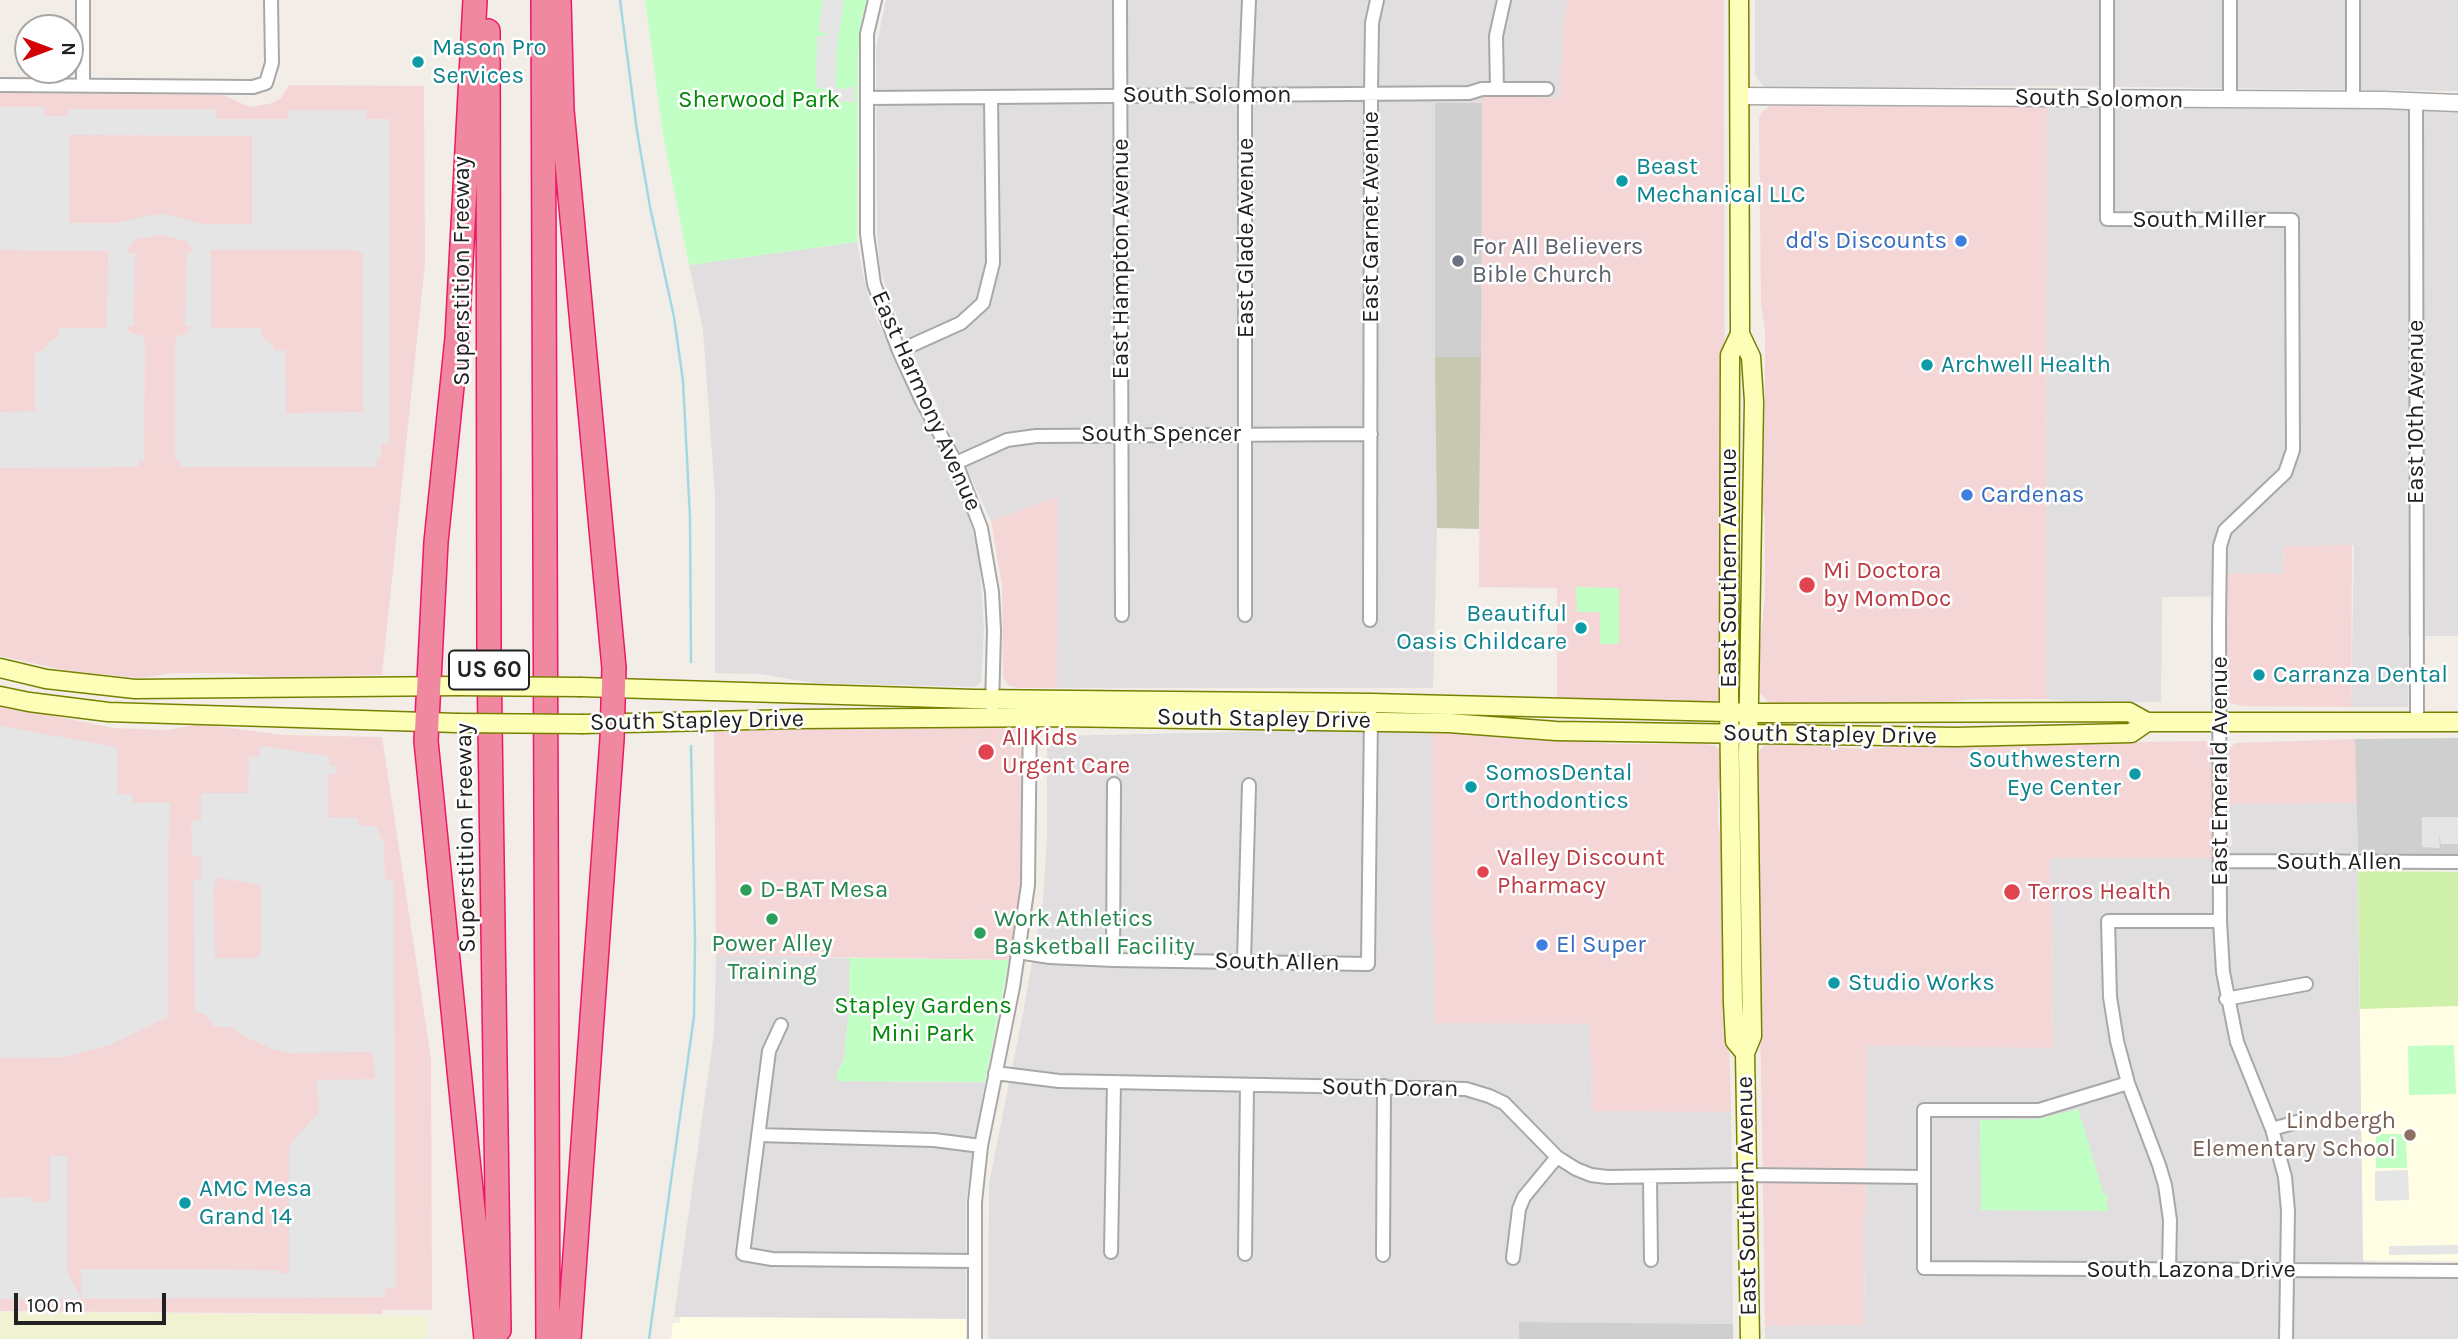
<!DOCTYPE html>
<html>
<head>
<meta charset="utf-8">
<style>
  body { margin:0 }
  #map { position:relative; width:2458px; height:1339px; overflow:hidden; background:#f2eee7; font-family:Karla,sans-serif }
  canvas { display:block }
  .north { position:absolute; left:14px; top:14px; width:70px; height:70px; box-sizing:border-box; background:#fff; border:2px solid #a6a6a6; border-radius:50%; rotate:90deg; font-size:19px; font-weight:700; line-height:28px; text-align:center; color:#212121 }
  .north::after { content:''; display:block; margin:auto; width:24px; height:32px; background:#d30006; clip-path:polygon(50% 0,100% 100%,50% 72%,0 100%) }
  .scale { position:absolute; left:14px; top:1293px; width:152px; height:32px; box-sizing:border-box; border:4px solid #212121; border-top:0; padding-left:9px; font-size:21px; line-height:24px; white-space:nowrap; color:#212121; -webkit-text-stroke:5px #fff; paint-order:stroke }
</style>
</head>
<body>
<div id="map">
<canvas width="2458" height="1339"></canvas>
<div class="north">N</div>
<div class="scale">100 m</div>
</div>
<script>
const ctx = document.querySelector('canvas').getContext('2d');
ctx.lineJoin = 'round';
function fill(path, color) { ctx.fillStyle = color; ctx.fill(path, 'evenodd'); }
const toPath = rows => new Path2D(rows.map(r => 'M' + r).join(''));
function stroke(path, color, width, dash) { ctx.strokeStyle = color; ctx.lineWidth = width; ctx.lineCap = dash ? 'butt' : 'round'; ctx.setLineDash(dash || []); ctx.stroke(path); }
function drawText(font, color, halo, rows, align = 'center') {
  ctx.font = font + ' Karla,sans-serif'; ctx.lineWidth = 5; ctx.setLineDash([]); ctx.textBaseline = 'middle'; ctx.strokeStyle = halo; ctx.fillStyle = color; for (const [text, x, y, turn = 0] of rows) {
    ctx.save(); ctx.translate(x, y); ctx.rotate((+turn || 0) * Math.PI / 180); ctx.textAlign = isNaN(turn) ? turn : align; if (halo) ctx.strokeText(text, 0, 0); ctx.fillText(text, 0, 0); ctx.restore();
  }
}
const residential = toPath([
  [886,0,1568,0,1564,18,1559,98,1483,95,1482,103,1435,104,1437,529,1433,688,1057,688,1058,496,991,521,915,358,890,301,880,268,877,232,876,48],
  [1755,0,2458,0,2458,91,2047,86,1770,88,1762,85,1755,75],
  [2047,107,2458,110,2458,636,2408,636,2408,707,2351,707,2354,545,2284,546,2283,573,2228,574,2227,596,2162,597,2161,702,2077,702,2046,699],
  [857,242,865,284,876,318,963,500,979,551,984,631,981,682,975,687,815,683,759,674,715,673,715,495,703,330,689,265],
  [1431,728,1590,1024,1592,1110,1731,1112,1733,1324,1520,1322,1519,1339,988,1339,989,1184,1023,1013,1043,900,1047,839,1047,741,1050,736],
  [2357,803,2364,1271,2458,1271,2458,1339,1765,1339,1765,1326,1864,1325,1867,1046,2053,1047,2050,857,2212,858,2232,845,2229,804],
  [716,955,850,958,849,1010,844,1059,837,1073,837,1081,985,1082,966,1201,966,1319,674,1317,714,1034]
]);
const commercial = toPath([
  [1568,0,1724,0,1725,687,1723,694,1717,701,1711,702,1557,700,1557,588,1479,587,1482,95,1559,98,1564,18],
  [289,85,424,86,425,263,382,675,271,677,230,673,173,673,141,678,69,671,0,656,0,93,224,95,249,107,269,104,280,99],
  [1770,106,2047,107,2046,699,1971,699,1942,704,1772,703,1767,701,1760,692,1760,645,1765,595,1765,519,1760,492,1760,448,1765,402,1765,332,1761,304,1759,119,1762,112],
  [1058,496,1057,688,1018,688,1008,685,1003,677,1002,586,991,521],
  [2352,545,2351,707,2242,706,2229,703,2226,697,2227,574,2283,573,2284,546],
  [0,705,114,728,168,730,199,724,284,735,382,737,431,1058,432,1310,383,1310,382,1314,0,1311],
  [903,725,1014,725,1022,731,1022,892,1009,960,716,955,714,732],
  [1431,728,1611,744,1705,744,1713,745,1719,749,1723,761,1718,792,1718,821,1724,864,1731,1112,1592,1111,1590,1024,1434,1023],
  [2355,739,2357,803,2229,804,2228,750,2235,743],
  [2202,741,2209,742,2211,749,2212,858,2050,858,2053,1048,1867,1046,1864,1325,1765,1326,1756,759,1760,750,1764,746,1772,744,1870,749,1900,746]
]);
const education = toPath([
  [2358,871,2458,872,2458,1261,2363,1260],
  [680,1317,966,1319,966,1339,671,1339,673,1323,680,1323]
]);
const religious = toPath([
  [1435,103,1482,103,1481,357,1435,357],
  [2458,738,2458,855,2358,854,2355,739],
  [1519,1322,1733,1324,1733,1339,1519,1339]
]);
const construction = toPath([
  [1481,357,1479,529,1437,528,1435,357]
]);
const farmland = toPath([
  [0,1312,426,1316,426,1339,0,1339]
]);
const grass = toPath([
  [2358,871,2458,872,2458,1006,2360,1009]
]);
const park = toPath([
  [645,0,867,0,862,17,858,57,857,242,689,265,663,135],
  [1576,587,1619,588,1619,644,1600,644,1600,612,1577,612],
  [850,958,1009,960,985,1082,837,1081,837,1073,844,1059,849,1010],
  [2454,1045,2456,1094,2409,1095,2408,1046],
  [2078,1109,2104,1195,2107,1194,2108,1199,2106,1200,2109,1211,1981,1210,1980,1120,2038,1119],
  [2376,1134,2406,1134,2407,1168,2376,1168]
]);
const parking = toPath([
  [823,0,844,0,837,47,836,88,844,89,855,86,855,103,832,100,827,97,824,88,816,87,817,36,826,36,827,34,818,31],
  [0,107,44,107,45,116,67,116,68,109,216,109,216,119,288,119,289,110,366,110,366,119,390,119,390,443,381,443,381,458,377,458,377,467,180,467,180,460,175,459,175,347,177,336,185,334,192,327,185,326,186,253,192,253,192,249,186,241,161,235,134,240,127,250,127,253,135,253,134,326,128,326,128,329,131,333,143,336,145,347,144,460,138,460,138,467,0,468,0,412,35,411,35,351,43,351,50,341,58,337,59,328,107,328,108,251,0,250],
  [69,135,252,136,252,224,203,224,167,214,149,215,118,223,69,223],
  [211,250,356,250,363,255,363,412,286,413,285,350,276,351,271,343,262,337,262,328,211,328],
  [0,726,117,747,117,794,132,794,132,802,170,803,168,853,168,1017,110,1045,65,1057,0,1058],
  [261,746,329,756,329,765,337,766,336,774,328,775,328,817,358,818,358,826,376,826,384,843,385,880,393,879,396,1287,385,1288,385,1297,0,1299,0,1198,30,1197,31,1202,50,1202,50,1156,67,1156,67,1272,81,1298,81,1269,279,1270,279,1275,289,1272,289,1150,291,1143,319,1112,317,1080,375,1079,373,1052,288,1053,272,1049,244,1036,232,1027,215,1027,204,1014,195,1013,193,880,201,880,201,856,192,855,191,820,201,821,201,793,248,793,249,756,259,758],
  [220,878,256,884,261,888,261,952,258,958,215,958,214,887,215,882],
  [2422,817,2458,817,2458,844,2441,844,2439,834,2440,848,2422,847],
  [2408,1170,2409,1200,2375,1201,2375,1171],
  [2458,1245,2458,1254,2389,1255,2389,1246]
]);
const stream = toPath([
  [620,0,637,131,650,207,674,317,683,381,690,517,691,662],
  [649,1339,694,1016,695,942,691,746]
]);
const minor = toPath([
  [83,0,83,85],
  [875,0,867,34,867,234,874,284,899,351,922,401,956,463,981,528,992,592,994,631,992,706],
  [1120,0,1122,615],
  [2107,0,2107,219,2292,220,2293,450,2285,473,2225,530,2220,546,2219,624,2220,921,2223,972,2237,1042,2272,1129,2285,1177,2288,1211,2286,1339],
  [2230,0,2230,100],
  [0,85,253,87,266,83,272,63,271,0],
  [1497,89,1496,36,1504,0],
  [867,98,1469,93,1482,89,1547,89],
  [2353,101,2353,0],
  [2416,102,2417,722],
  [899,351,961,323,983,303,993,263,991,97],
  [956,463,1007,440,1036,436,1371,434],
  [1245,615,1245,94,1249,0],
  [1370,620,1371,93,1372,23,1377,0],
  [2220,861,2458,862],
  [1018,952,1050,957,1113,960,1368,964,1371,716],
  [1113,960,1114,784],
  [1244,961,1249,785],
  [2226,999,2306,984],
  [781,1025,769,1051,743,1254,772,1259,974,1261],
  [995,1073,1059,1081,1466,1089,1489,1096,1504,1103,1557,1157,1576,1169,1591,1175,1607,1177,1747,1175,1924,1177],
  [2128,1083,2039,1110,1924,1110,1924,1268,2458,1271],
  [2272,1129,2297,1122],
  [758,1135,934,1140,981,1146],
  [1650,1177,1651,1260],
  [1111,1252,1114,1082],
  [1245,1254,1247,1085],
  [1383,1255,1384,1086],
  [1513,1258,1519,1209,1524,1197,1557,1157],
  [2169,1270,2170,1220,2165,1185,2159,1165,2128,1083,2117,1041,2110,997,2108,921,2220,921],
  [975,1339,975,1202,981,1146,1013,987,1028,885,1030,710]
]);
const tertiary = toPath([
  [1739,96,2384,100,2458,103]
]);
const secondary = toPath([
  [1739,0,1740,334,1751,357,1754,401,1748,754,1752,1036,1745,1053,1750,1339],
  [1740,334,1730,355,1729,695,1733,1003,1735,1041,1745,1053],
  [0,668,46,679,135,689,457,686],
  [581,687,974,699,1371,703,1767,713,2129,712,2147,722,2458,722],
  [0,696,29,702,108,712,457,723],
  [583,724,795,719,1057,717,1449,723,1556,731,1955,737,2131,733,2147,722]
]);
const motorway = toPath([
  [475,0,457,338,436,542,426,741,486,1339],
  [543,0,548,1339],
  [559,0,562,110,614,668,612,739,569,1339],
  [488,31,489,658,499,1330]
]);
const secondaryBridge = toPath([
  [457,686,581,687],
  [457,723,583,724]
]);
const markers = [
  [418,62,7,"#0f9aa8"],
  [1622,181,7,"#0f9aa8"],
  [1961,241,7,"#3f7fe0"],
  [1458,261,7,"#6b7280"],
  [1927,365,7,"#0f9aa8"],
  [1967,495,7,"#3f7fe0"],
  [1807,585,9,"#e0444e"],
  [1581,628,7,"#0f9aa8"],
  [2259,675,7,"#0f9aa8"],
  [986,752,9,"#e0444e"],
  [2135,774,7,"#0f9aa8"],
  [1471,787,7,"#0f9aa8"],
  [1483,872,7,"#e0444e"],
  [746,890,7,"#2e9e5b"],
  [2012,892,9,"#e0444e"],
  [772,919,7,"#2e9e5b"],
  [980,933,7,"#2e9e5b"],
  [1542,945,7,"#3f7fe0"],
  [1834,983,7,"#0f9aa8"],
  [2410,1135,7,"#8d6e63"],
  [185,1203,7,"#0f9aa8"]
];
const shields = [
  [489,670,80]
];
const shieldNames = [
  ["US 60",489,670]
];
const cultureNames = [
  ["Mason Pro",432,48],
  ["Services",432,76],
  ["Beast",1636,167],
  ["Mechanical LLC",1636,195],
  ["Archwell Health",1941,365],
  ["Beautiful",1567,614,"right"],
  ["Oasis Childcare",1567,642,"right"],
  ["Carranza Dental",2273,675],
  ["Southwestern",2121,760,"right"],
  ["Eye Center",2121,788,"right"],
  ["SomosDental",1485,773],
  ["Orthodontics",1485,801],
  ["Studio Works",1848,983],
  ["AMC Mesa",199,1189],
  ["Grand 14",199,1217]
];
const streetNames = [
  ["South Solomon",1207,95],
  ["South Solomon",2099,99,1],
  ["East Garnet Avenue",1371,217,-90],
  ["South Miller",2199,220],
  ["East Glade Avenue",1246,238,-90],
  ["East Hampton Avenue",1121,259,-90],
  ["Superstition Freeway",462,271,-90],
  ["East Harmony Avenue",926,401,66],
  ["East 10th Avenue",2416,412,-90],
  ["South Spencer",1161,434],
  ["East Southern Avenue",1729,568,-90],
  ["South Stapley Drive",1264,719,1],
  ["South Stapley Drive",697,721,-1],
  ["South Stapley Drive",1830,735,1],
  ["East Emerald Avenue",2220,771,-90],
  ["Superstition Freeway",466,838,-91],
  ["South Allen",2339,862],
  ["South Allen",1277,962,1],
  ["South Doran",1390,1088,1],
  ["East Southern Avenue",1747,1196,-91],
  ["South Lazona Drive",2191,1270]
];
const parkNames = [
  ["Sherwood Park",759,100],
  ["Stapley Gardens",923,1006],
  ["Mini Park",923,1034]
];
const shopNames = [
  ["dd's Discounts",1947,241,"right"],
  ["Cardenas",1981,495],
  ["El Super",1556,945]
];
const worshipNames = [
  ["For All Believers",1472,247],
  ["Bible Church",1472,275]
];
const healthNames = [
  ["Mi Doctora",1823,571],
  ["by MomDoc",1823,599],
  ["AllKids",1002,738],
  ["Urgent Care",1002,766],
  ["Valley Discount",1497,858],
  ["Pharmacy",1497,886],
  ["Terros Health",2028,892]
];
const leisureNames = [
  ["D-BAT Mesa",760,890],
  ["Work Athletics",994,919],
  ["Basketball Facility",994,947],
  ["Power Alley",772,944,"center"],
  ["Training",772,972,"center"]
];
const educationNames = [
  ["Lindbergh",2396,1121],
  ["Elementary School",2396,1149]
];
fill(residential, '#e0dede');
fill(commercial, '#f4d6d6');
fill(education, '#fffee4');
fill(religious, '#cfcfcf');
fill(construction, '#c8c8b2');
fill(farmland, '#f1f2d2');
fill(grass, '#cef0a9');
fill(park, '#c2ffc5');
fill(parking, '#e5e5e5');
stroke(stream, '#a4d7e4', 2.5);
stroke(minor, '#a8a8a8', 16);
stroke(tertiary, '#a8a8a8', 19);
stroke(secondary, '#778100', 21);
stroke(motorway, '#ed1867', 26);
stroke(minor, '#fff', 12);
stroke(tertiary, '#fff', 16);
stroke(secondary, '#fdffb9', 18);
stroke(motorway, '#f0899f', 23);
stroke(secondaryBridge, '#778100', 21, []);
stroke(secondaryBridge, '#fdffb9', 18);
for (const [x, y, r, color] of markers) { const dot = new Path2D(); dot.arc(x, y, r, 0, 2 * Math.PI); ctx.fillStyle = color; ctx.fill(dot); stroke(dot, '#fff', 2.5); }
for (const [x, y, w] of shields) { const box = new Path2D(); box.roundRect(x - w / 2, y - 19.5, w, 39, 5); ctx.fillStyle = '#fff'; ctx.fill(box); stroke(box, '#212121', 2); }
drawText('bold 23px', '#212121', null, shieldNames);
drawText('24px', '#0d838f', '#fff', cultureNames, 'left');
drawText('24px', '#212121', '#fff', streetNames);
drawText('24px', '#028808', '#fff', parkNames);
drawText('24px', '#366cbe', '#fff', shopNames, 'left');
drawText('24px', '#5b616d', '#fff', worshipNames, 'left');
drawText('24px', '#be3a42', '#fff', healthNames, 'left');
drawText('24px', '#27864d', '#fff', leisureNames, 'left');
drawText('24px', '#785e54', '#fff', educationNames, 'right');
</script>
</body>
</html>
